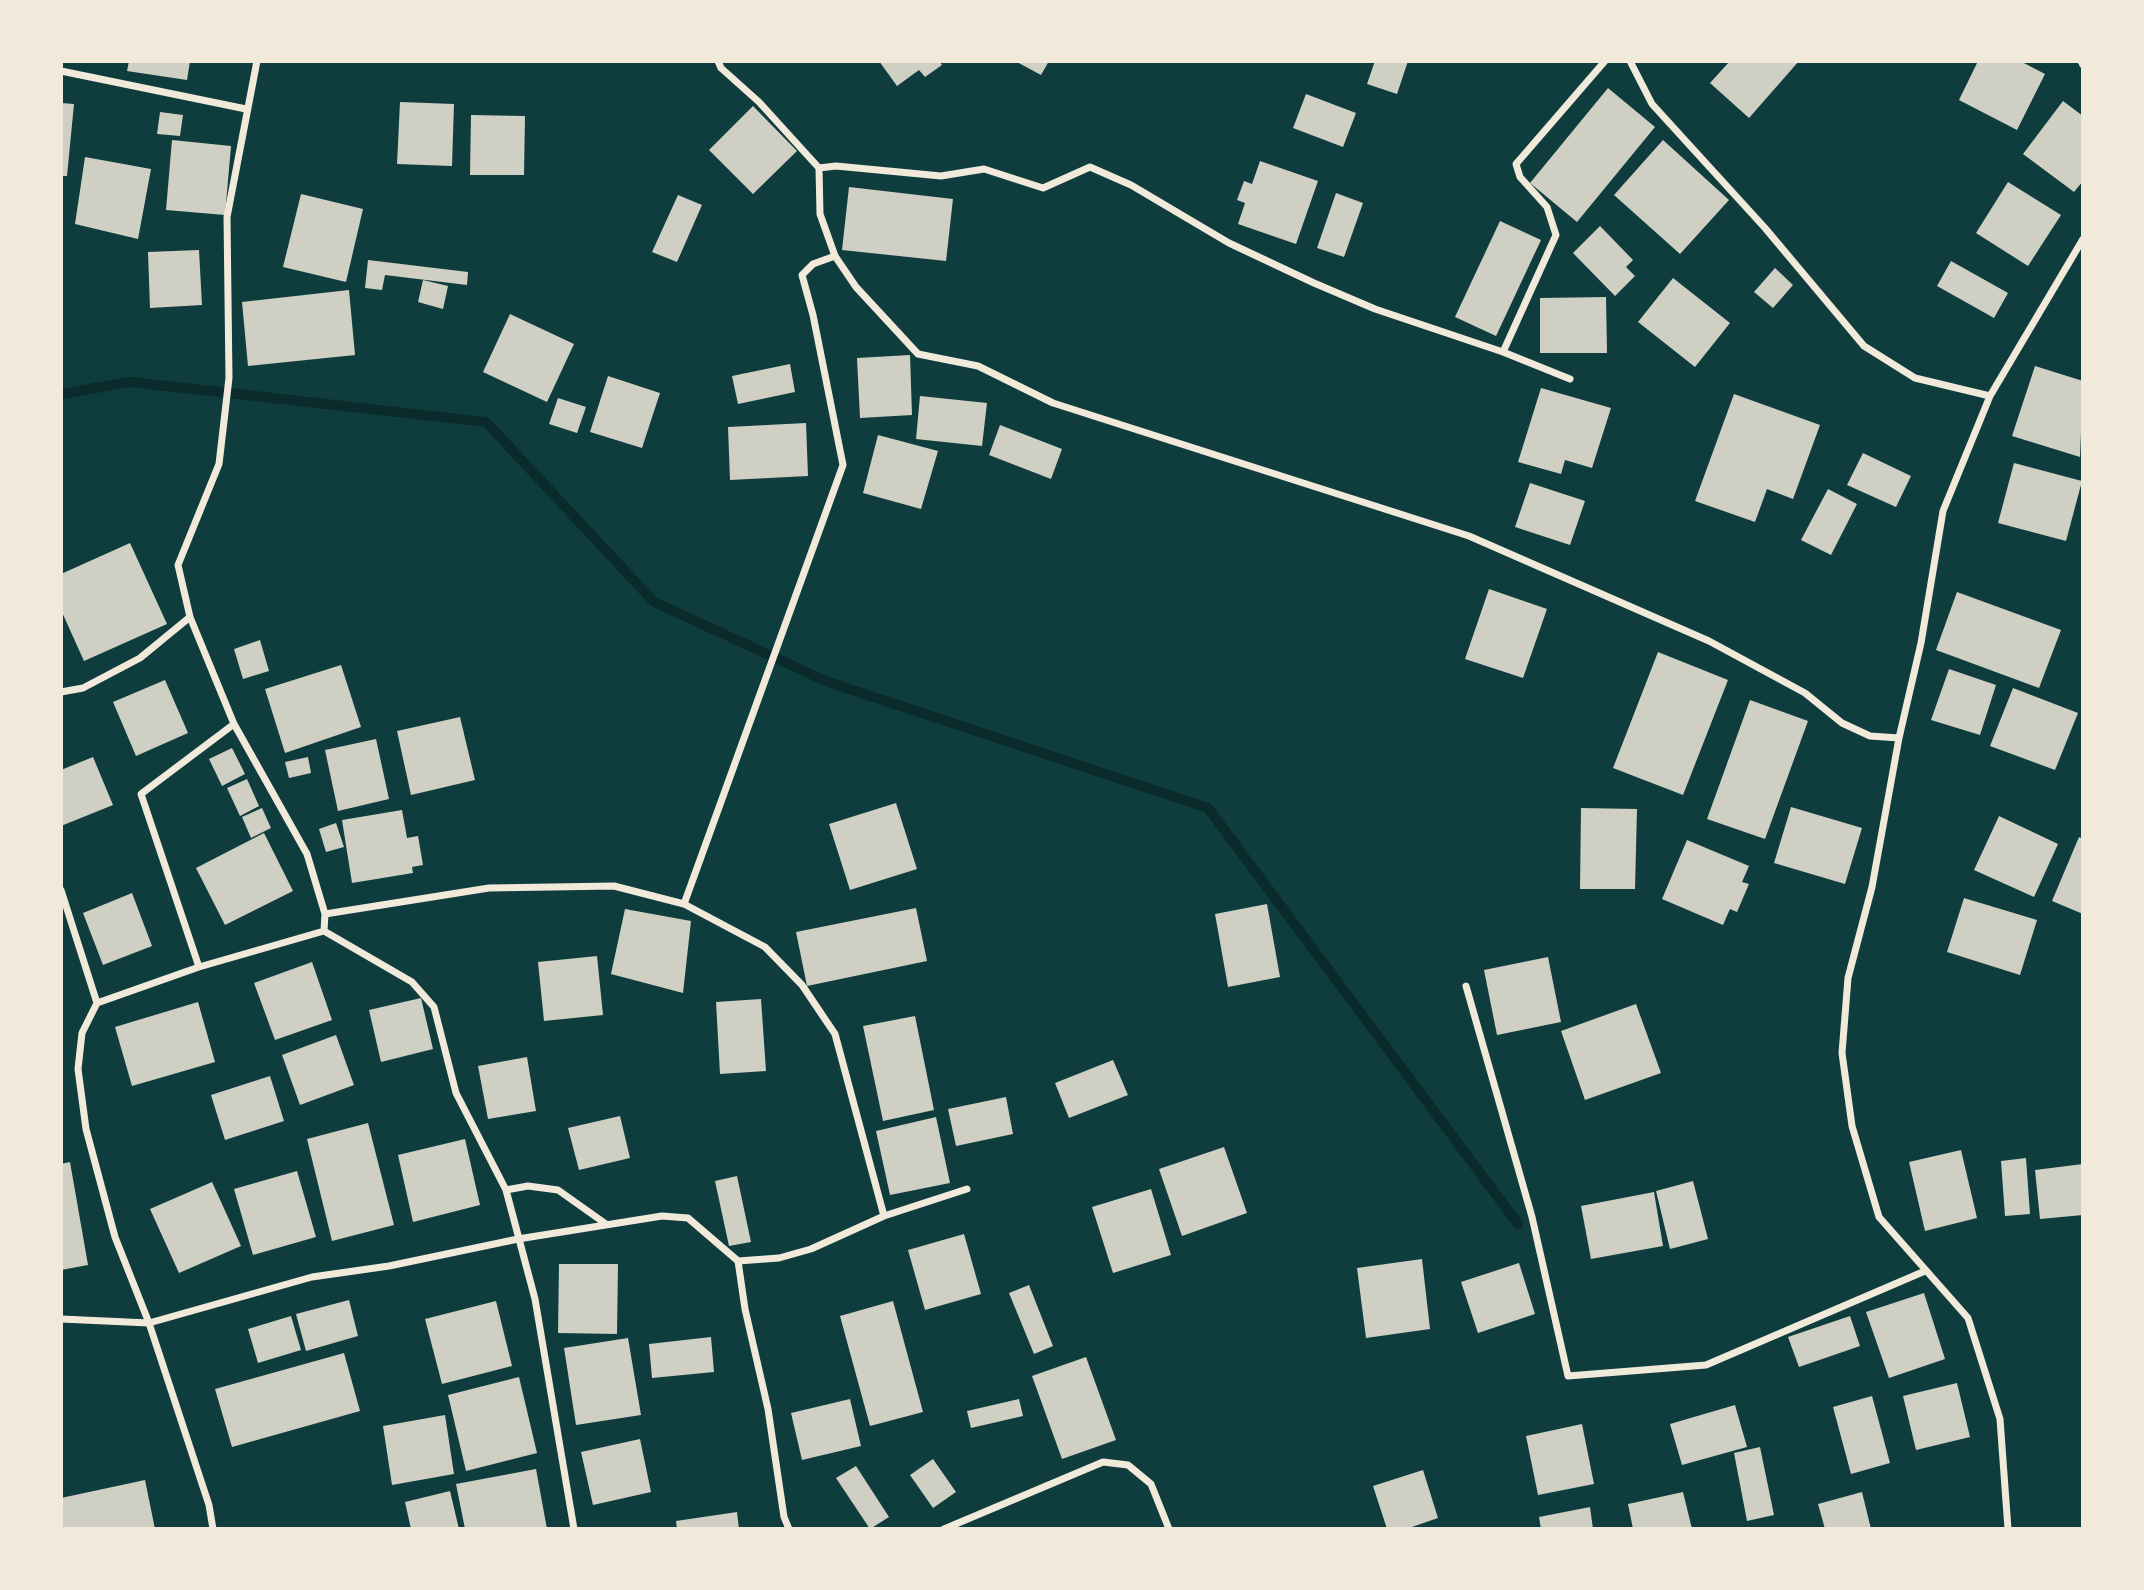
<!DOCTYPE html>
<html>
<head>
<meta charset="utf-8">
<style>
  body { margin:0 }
  #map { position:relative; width:2144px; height:1590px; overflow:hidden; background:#0f3d3e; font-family:Poppins,sans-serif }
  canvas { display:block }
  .frame { position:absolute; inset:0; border:63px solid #f1e9da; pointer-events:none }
</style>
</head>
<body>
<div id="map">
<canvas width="2144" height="1590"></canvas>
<div class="frame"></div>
</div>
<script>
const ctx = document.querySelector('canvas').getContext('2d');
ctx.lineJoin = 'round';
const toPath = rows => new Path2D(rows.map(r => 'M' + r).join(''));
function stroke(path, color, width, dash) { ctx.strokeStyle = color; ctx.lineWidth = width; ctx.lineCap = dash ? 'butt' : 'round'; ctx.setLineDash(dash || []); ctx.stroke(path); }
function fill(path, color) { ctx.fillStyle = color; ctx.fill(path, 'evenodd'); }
const stream = toPath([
  [61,394,130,382,486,422,654,602,828,682,1208,808,1518,1224]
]);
const building = toPath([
  [129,61,190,61,187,80,127,71],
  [879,61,939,61,942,65,925,77,919,70,897,86],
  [1015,61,1049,61,1041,75],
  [1375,61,1408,61,1397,94,1367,84],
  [1730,61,1799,61,1749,118,1710,83],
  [1978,61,2020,61,2045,74,2017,130,1959,100],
  [1608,88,1655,127,1577,222,1530,183],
  [1306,94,1356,113,1343,147,1293,128],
  [2063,101,2083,116,2083,181,2074,192,2023,154],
  [400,102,454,104,452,166,397,164],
  [61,103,74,104,67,176,61,176],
  [753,106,797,151,753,194,709,150],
  [160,112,183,115,180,136,157,134],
  [471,115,525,116,524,175,470,175],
  [172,140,231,146,225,215,166,210],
  [1663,140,1729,200,1680,254,1614,195],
  [85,157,151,169,138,239,75,224],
  [1260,161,1318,181,1296,244,1238,224,1245,203,1237,200,1244,181,1252,184],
  [2008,182,2061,215,2028,266,1976,233],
  [849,187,953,199,946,261,842,250],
  [1336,193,1363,203,1344,257,1317,248],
  [301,194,363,209,346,282,283,267],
  [678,195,702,205,677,262,652,252],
  [1500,221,1541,240,1496,336,1455,317],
  [1600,226,1633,260,1626,267,1635,276,1615,296,1573,253],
  [199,250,202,305,150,308,148,252],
  [368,260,468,272,467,285,385,275,382,290,365,288],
  [1951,261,2008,293,1994,318,1937,286],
  [1775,268,1793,285,1773,308,1754,292],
  [1673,278,1730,323,1695,367,1638,322],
  [423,280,448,286,443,309,418,302],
  [349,290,355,355,248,366,242,302],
  [1606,297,1607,353,1540,353,1540,298],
  [510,314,574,344,547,402,483,372],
  [910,355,912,415,860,418,857,358],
  [790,364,795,392,738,404,732,376],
  [2035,366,2083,381,2080,457,2012,436],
  [608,376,660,393,642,448,590,432],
  [1541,388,1611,408,1592,468,1565,460,1561,474,1518,462],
  [1734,394,1820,425,1793,499,1767,489,1755,522,1695,501],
  [920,396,987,403,982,446,916,439],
  [558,398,586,407,577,433,549,424],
  [806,423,808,476,730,480,728,427],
  [1000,425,1062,449,1051,479,989,455],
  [878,435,938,451,921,509,863,493],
  [1863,453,1911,476,1896,507,1847,485],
  [2014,463,2082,481,2066,541,1998,523],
  [1530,483,1585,501,1570,545,1515,527],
  [1828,489,1857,504,1831,555,1801,540],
  [130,543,167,624,84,661,61,610,61,574],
  [1489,589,1547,609,1523,678,1465,659],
  [1957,592,2061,630,2039,688,1936,650],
  [260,640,269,671,243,679,234,649],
  [1658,652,1728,680,1683,795,1613,768],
  [341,665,361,727,285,753,265,689],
  [1949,669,1996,685,1980,735,1931,720],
  [165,680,188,733,136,756,113,702],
  [2013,688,2078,713,2055,770,1990,746],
  [1750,700,1808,721,1765,839,1707,819],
  [460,717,475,780,411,795,397,731],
  [376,739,389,799,338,811,325,750],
  [232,748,245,774,222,786,209,759],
  [93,757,113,805,61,826,61,770],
  [308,757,311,773,289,778,285,762],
  [247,779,259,806,240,816,227,788],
  [896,803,917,869,850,890,829,824],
  [1791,807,1862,828,1845,884,1774,863],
  [262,808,271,828,251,838,242,817],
  [1581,808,1637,809,1635,889,1580,889],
  [402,810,407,838,418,836,423,865,412,867,413,873,352,883,342,820],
  [1999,816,2058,844,2034,897,1974,870],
  [336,823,344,847,326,852,319,829],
  [264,833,293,891,225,925,196,868],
  [2079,837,2083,839,2083,914,2052,901],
  [1687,840,1749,866,1742,882,1749,884,1737,912,1730,909,1723,925,1662,899],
  [132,893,152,946,103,965,83,913],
  [1964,898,2037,920,2020,975,1947,952],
  [1267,904,1280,977,1228,987,1215,914],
  [916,908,927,961,807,986,796,932],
  [625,909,691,921,683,993,611,974],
  [597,956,603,1015,544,1021,538,962],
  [1548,957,1561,1022,1497,1035,1484,970],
  [312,962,332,1020,275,1040,254,983],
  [421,998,433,1049,381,1062,369,1010],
  [761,999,766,1071,720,1074,716,1002],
  [198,1002,215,1062,132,1086,115,1027],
  [1636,1004,1661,1073,1585,1100,1561,1031],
  [915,1016,934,1110,883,1121,863,1026],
  [336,1035,354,1085,300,1105,282,1055],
  [527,1057,536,1111,488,1119,478,1066],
  [1113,1060,1128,1095,1069,1118,1055,1083],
  [270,1076,284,1121,225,1140,211,1095],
  [1006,1097,1013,1134,956,1146,948,1109],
  [620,1116,630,1158,579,1170,568,1128],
  [936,1117,950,1183,890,1195,876,1131],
  [368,1123,394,1225,332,1241,307,1139],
  [465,1139,480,1205,413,1222,398,1155],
  [1224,1147,1247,1213,1182,1236,1159,1169],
  [1961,1150,1977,1218,1925,1231,1909,1162],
  [2026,1158,2030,1214,2005,1216,2001,1161],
  [70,1162,88,1265,61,1270,61,1164],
  [2083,1164,2083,1215,2040,1219,2035,1170],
  [297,1171,316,1237,253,1255,234,1189],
  [737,1176,751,1242,729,1246,715,1181],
  [1693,1181,1708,1239,1670,1249,1656,1191],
  [212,1182,241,1246,179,1273,150,1209],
  [1151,1189,1171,1255,1113,1273,1092,1207],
  [1654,1192,1663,1246,1591,1259,1581,1206],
  [964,1234,981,1294,925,1310,908,1250],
  [1422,1259,1430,1329,1366,1338,1357,1268],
  [1519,1263,1535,1314,1478,1333,1461,1282],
  [559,1264,618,1264,617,1334,558,1333],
  [1029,1285,1053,1346,1034,1354,1009,1293],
  [1924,1293,1945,1359,1889,1378,1866,1312],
  [349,1300,358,1336,306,1351,296,1314],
  [496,1301,512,1366,442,1384,425,1319],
  [893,1301,923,1412,870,1426,840,1316],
  [291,1316,301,1350,258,1363,248,1329],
  [1850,1316,1860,1346,1799,1367,1788,1337],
  [711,1337,714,1372,652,1378,649,1344],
  [628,1338,641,1415,576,1425,564,1348],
  [344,1353,360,1411,232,1447,215,1389],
  [1086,1357,1116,1440,1062,1459,1032,1376],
  [519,1377,537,1453,466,1471,448,1395],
  [1957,1383,1970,1437,1916,1450,1903,1396],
  [1872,1396,1890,1463,1851,1474,1833,1407],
  [850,1399,861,1446,802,1460,791,1413],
  [1019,1399,1023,1416,971,1428,967,1411],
  [1735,1405,1747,1447,1682,1465,1670,1424],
  [445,1415,454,1474,392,1485,383,1426],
  [1582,1424,1594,1484,1538,1495,1526,1436],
  [640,1439,651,1492,593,1505,581,1452],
  [1760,1447,1774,1515,1747,1521,1734,1453],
  [933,1459,956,1492,933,1508,910,1475],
  [856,1466,889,1517,870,1529,836,1478],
  [536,1469,547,1529,465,1529,456,1484],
  [1423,1470,1438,1518,1406,1529,1387,1529,1373,1486],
  [145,1480,155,1529,61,1529,61,1498],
  [450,1491,459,1529,411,1529,405,1502],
  [1683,1492,1692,1529,1633,1529,1628,1504],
  [1862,1492,1871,1529,1825,1529,1818,1504],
  [1590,1507,1593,1529,1541,1529,1539,1517],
  [737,1512,739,1529,677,1529,676,1521]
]);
const minor = toPath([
  [718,61,721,68,759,102,819,168,820,214,835,256,856,287,918,354,978,366,1053,403,1469,536,1709,641,1805,693,1842,723,1870,736,1899,738,1921,643,1943,511,1990,396,2083,239],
  [1630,61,1652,104,1765,228,1864,346,1915,378,1990,396],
  [2081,61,2083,65],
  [61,71,246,109],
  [819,168,836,166,941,176,984,169,1043,188,1090,167,1131,185,1229,243,1314,283,1375,309,1503,352,1570,379],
  [1503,352,1556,235,1547,207,1520,177,1516,164,1605,61],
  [61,692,83,688,140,658,190,617],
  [1899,738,1872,887,1848,978,1842,1053,1852,1126,1879,1217,1968,1318,2000,1419,2008,1529],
  [61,890,97,1003],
  [684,904,843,465,813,315,802,275,813,264,835,256],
  [325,914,489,888,614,886,684,904,765,947,802,985,835,1034,884,1216],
  [324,931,412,982,434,1007,456,1093,506,1190,535,1299,574,1529],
  [199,967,141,794,234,724],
  [1466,986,1532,1217,1568,1376,1706,1365,1925,1271],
  [506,1190,528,1186,558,1190,606,1224],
  [738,1261,779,1258,811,1249,884,1216,967,1189],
  [61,1319,149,1323,312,1277,389,1266,518,1239,662,1216,688,1218,738,1261,745,1309,768,1409,784,1517,789,1529],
  [213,1529,209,1505,149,1323,115,1237,86,1129,78,1069,82,1033,97,1003,199,967,324,931,325,914,307,854,234,724,190,617,178,565,219,464,229,378,227,217,257,61],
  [944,1529,1103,1462,1128,1465,1151,1484,1169,1529]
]);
stroke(stream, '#0a2a2b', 10);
fill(building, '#cfcfc3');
stroke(minor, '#f1e9da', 7);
</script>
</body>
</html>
